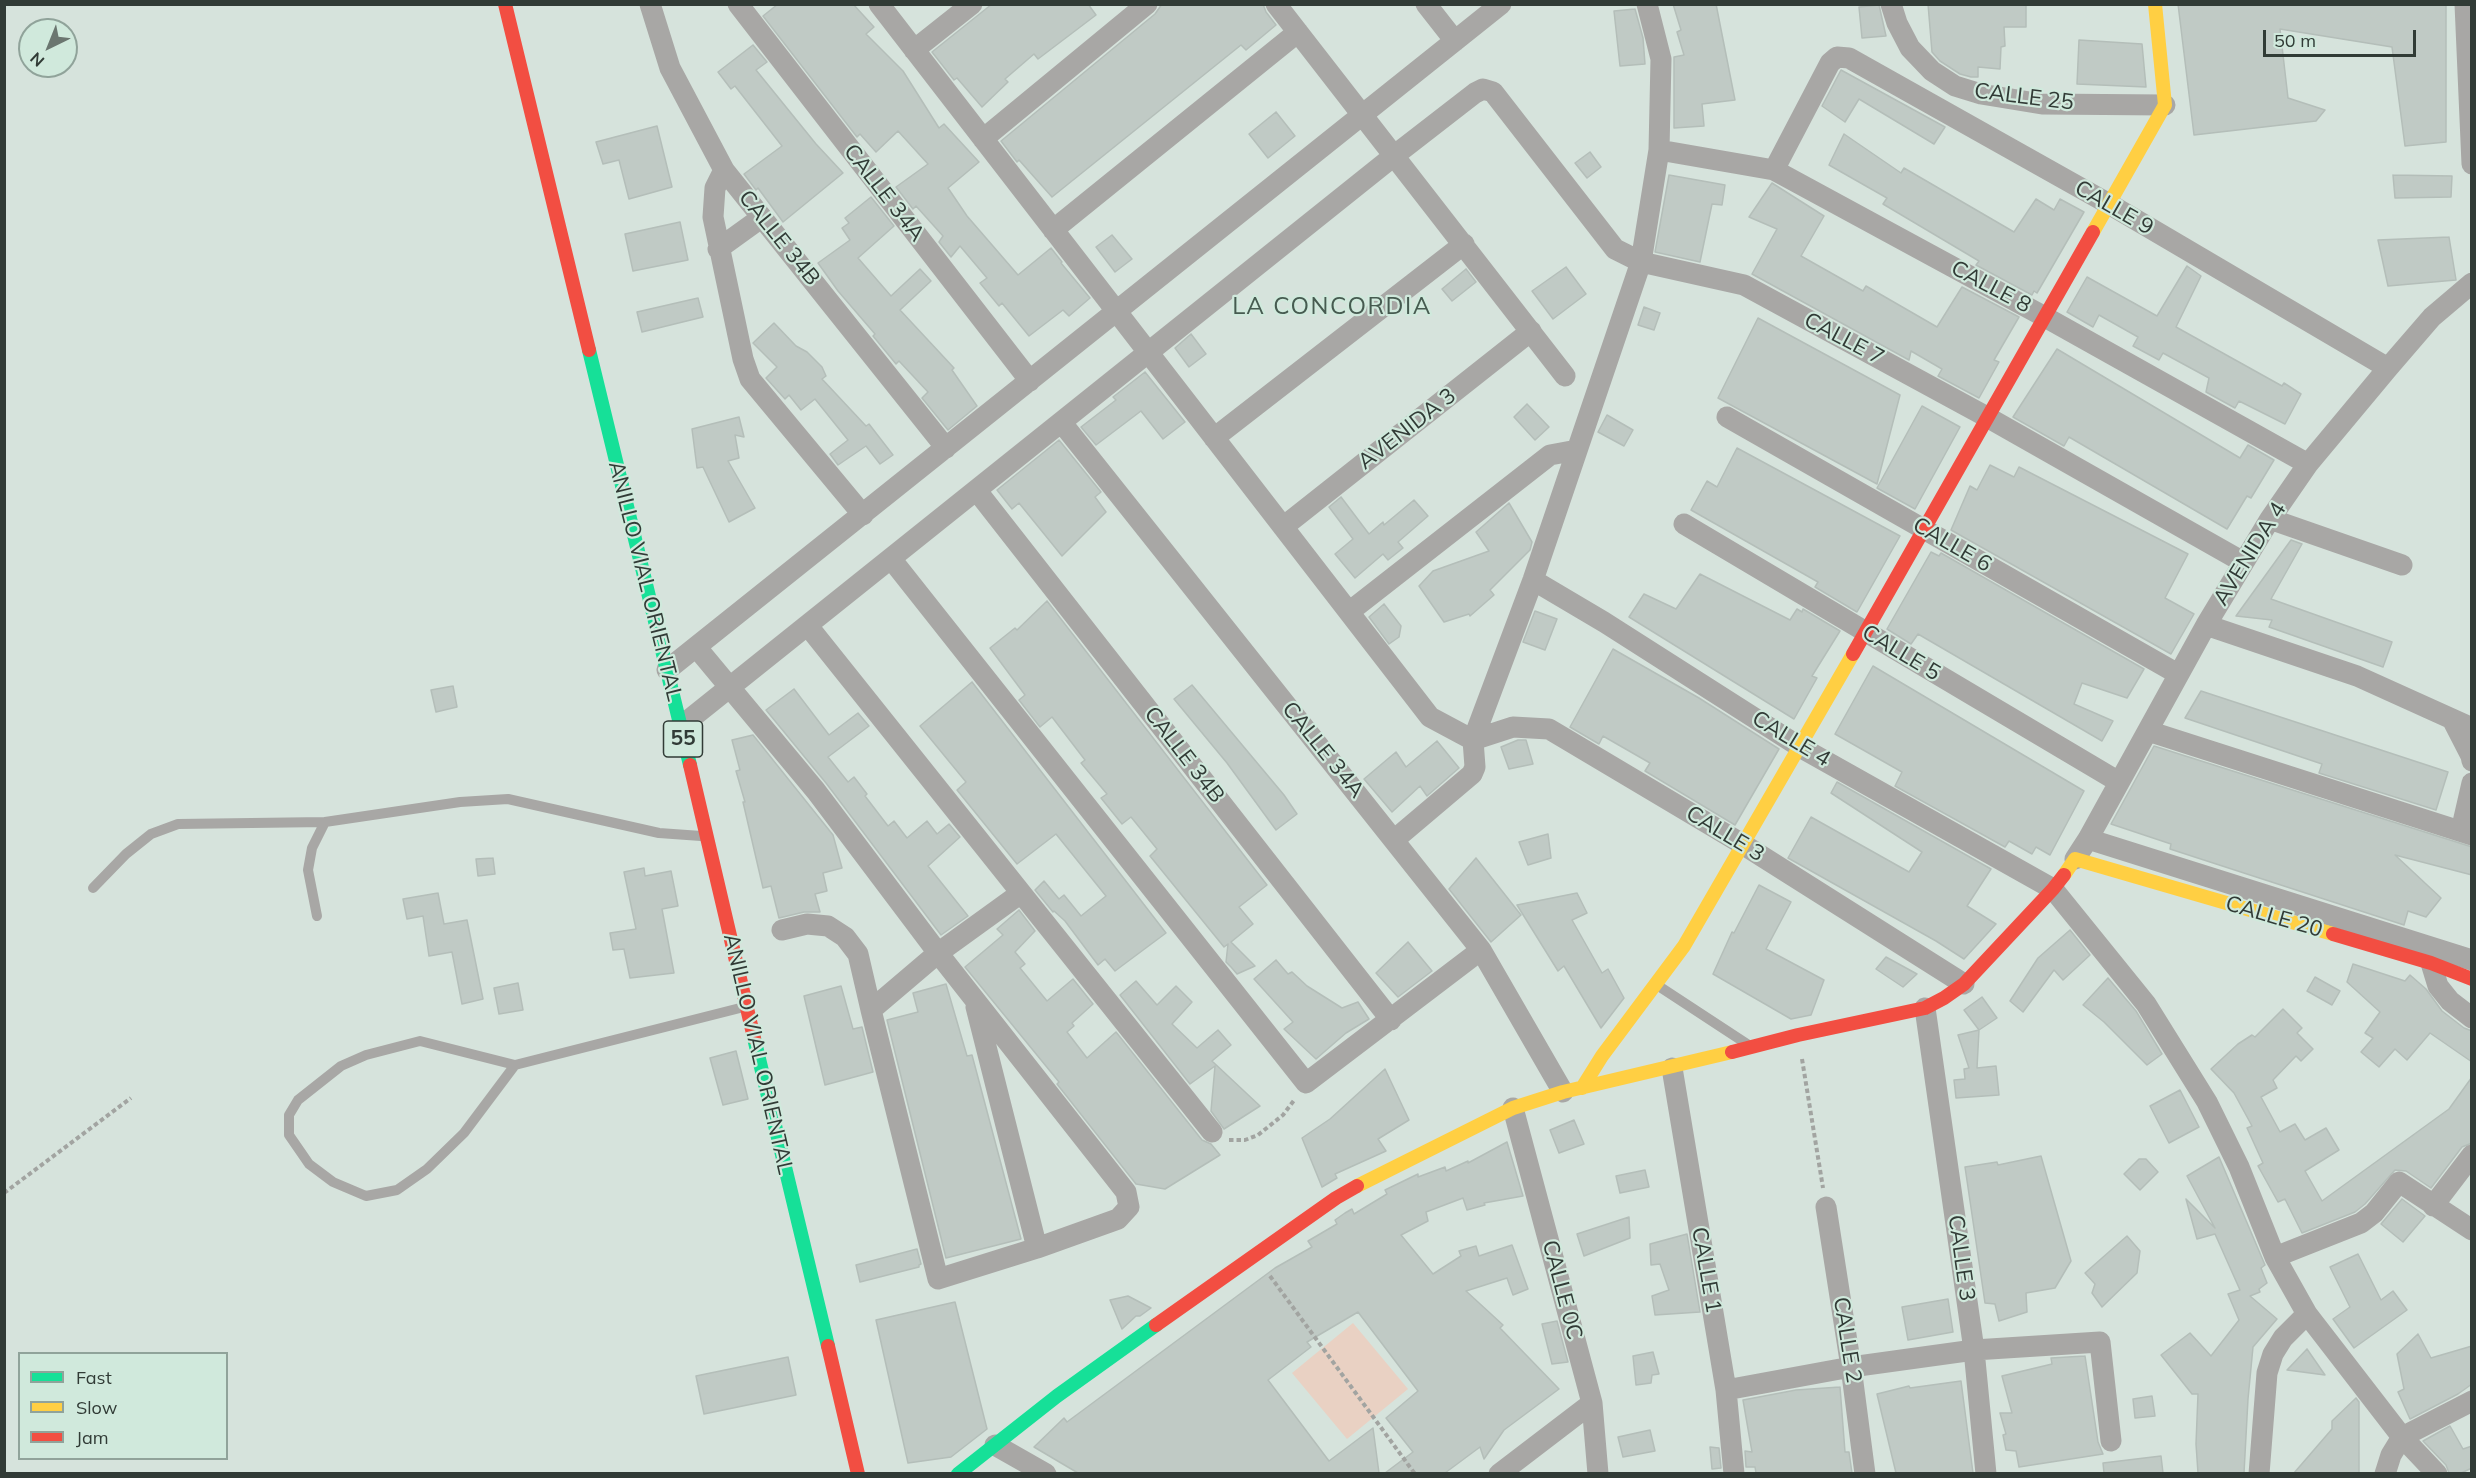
<!DOCTYPE html>
<html>
<head>
<meta charset="utf-8">
<style>
  body { margin:0 }
  #map { position:relative; width:2476px; height:1478px; overflow:hidden; background:#d6e3dc; font-family:Mulish,sans-serif }
  canvas { display:block }
  .frame { position:absolute; inset:0; border:6px solid #313b36; pointer-events:none }
  .legend { position:absolute; left:18px; top:1352px; width:210px; height:108px; box-sizing:border-box; background:#d0e9dc; border:2px solid #90a39a; margin:0; padding:8px 10px; list-style:none; font-size:18px; color:#313b36 }
  .legend li { display:flex; align-items:center; gap:12px; height:30px }
  .legend b { width:30px; border:2px solid #90a39a }
  .north { position:absolute; left:18px; top:18px; width:60px; height:60px; box-sizing:border-box; background:#d0e9dc; border:2px solid #90a39a; border-radius:50%; rotate:223deg; font-size:16px; font-weight:700; line-height:24px; text-align:center; color:#313b36 }
  .north::after { content:''; display:block; margin:auto; width:21px; height:27px; background:#6b7670; clip-path:polygon(50% 0,100% 100%,50% 72%,0 100%) }
  .scale { position:absolute; left:2263px; top:30px; width:153px; height:27px; box-sizing:border-box; border:3px solid #313b36; border-top:0; padding-left:8px; font-size:18px; line-height:21px; white-space:nowrap; color:#313b36; -webkit-text-stroke:4px #d0e9dc; paint-order:stroke }
</style>
</head>
<body>
<div id="map">
<canvas width="2476" height="1478"></canvas>
<div class="frame"></div>
<ul class="legend">
<li><b style="height:8px;background:#16e098"></b>Fast</li>
<li><b style="height:8px;background:#ffcf43"></b>Slow</li>
<li><b style="height:8px;background:#f24e42"></b>Jam</li>
</ul>
<div class="north">N</div>
<div class="scale">50 m</div>
</div>
<script>
const ctx = document.querySelector('canvas').getContext('2d');
ctx.lineJoin = 'round';
function fill(path, color) { ctx.fillStyle = color; ctx.fill(path, 'evenodd'); }
const toPath = rows => new Path2D(rows.map(r => 'M' + r).join(''));
function stroke(path, color, width, dash) { ctx.strokeStyle = color; ctx.lineWidth = width; ctx.lineCap = dash ? 'butt' : 'round'; ctx.setLineDash(dash || []); ctx.stroke(path); }
function drawText(font, color, halo, rows, align = 'center') {
  ctx.font = font + ' Mulish,sans-serif'; ctx.lineWidth = 4.5; ctx.setLineDash([]); ctx.textBaseline = 'middle'; ctx.strokeStyle = halo; ctx.fillStyle = color; for (const [text, x, y, turn = 0] of rows) {
    ctx.save(); ctx.translate(x, y); ctx.rotate((+turn || 0) * Math.PI / 180); ctx.textAlign = isNaN(turn) ? turn : align; if (halo) ctx.strokeText(text, 0, 0); ctx.fillText(text, 0, 0); ctx.restore();
  }
}
const green = toPath([
  [1353,1323,1408,1389,1347,1439,1292,1373]
]);
const building = toPath([
  [778,4,853,4,874,27,866,34,903,71,939,128,944,124,979,162,948,188,967,216,1018,275,1051,248,1062,262,1061,263,1090,298,1069,316,1063,310,1029,336,1002,303,999,306,980,283,987,278,960,246,951,257,939,242,943,236,916,206,913,209,896,187,928,164,898,131,876,152,860,134,857,137,763,16,778,4],
  [992,4,1088,4,1096,15,1038,59,1034,54,1005,79,1008,82,982,107,957,78,954,80,932,52,992,4],
  [1162,4,1263,4,1266,12,1276,25,1246,50,1241,45,1052,197,1019,160,1017,162,1001,141,1155,14,1162,4],
  [1673,4,1716,4,1735,100,1702,104,1704,126,1674,128,1674,57,1684,55,1677,32,1681,30,1673,4],
  [1928,4,2026,4,2026,27,2004,27,2005,46,2001,47,2000,69,1978,67,1978,77,1971,77,1960,74,1940,61,1932,52,1928,4],
  [2178,4,2446,4,2446,142,2405,146,2392,47,2280,29,2288,98,2325,110,2316,121,2194,135,2178,4],
  [1879,5,1886,36,1862,38,1859,7,1879,5],
  [1635,9,1643,38,1645,64,1620,66,1614,11,1635,9],
  [2079,40,2142,44,2146,87,2077,84,2079,40],
  [753,45,767,62,756,70,816,144,843,173,783,222,758,188,756,190,744,174,782,146,735,86,731,89,718,72,753,45],
  [1841,70,1945,127,1934,144,1859,99,1845,122,1822,106,1841,70],
  [1276,112,1295,136,1268,158,1249,134,1276,112],
  [657,126,672,187,629,199,619,160,603,164,596,142,657,126],
  [1844,134,1901,173,1904,168,2014,232,2036,199,2054,210,2060,199,2084,212,2037,293,2034,291,2032,295,1976,265,1979,261,1883,204,1887,198,1829,165,1844,134],
  [1590,152,1601,167,1587,178,1575,163,1590,152],
  [1669,175,1725,185,1722,205,1712,204,1700,262,1655,252,1669,175],
  [2393,175,2452,176,2451,197,2395,198,2393,175],
  [1772,183,1824,216,1801,256,1863,291,1866,286,1937,327,1962,287,2019,317,1994,360,1999,362,1979,398,1938,376,1942,369,1911,351,1909,360,1752,274,1777,229,1749,217,1772,183],
  [871,197,894,226,858,258,891,296,920,269,931,281,900,310,954,368,952,370,977,406,948,430,922,398,928,392,899,361,896,364,873,336,875,334,838,291,818,263,850,240,842,228,849,223,845,218,871,197],
  [680,222,688,260,633,271,625,234,680,222],
  [1112,235,1132,259,1115,272,1096,247,1112,235],
  [2449,237,2456,280,2388,286,2378,240,2449,237],
  [2187,266,2201,276,2176,327,2282,386,2284,383,2301,394,2285,424,2239,401,2235,408,2206,392,2209,378,2163,353,2159,360,2133,346,2138,337,2099,315,2093,327,2067,312,2087,277,2157,316,2187,266],
  [1566,267,1586,294,1553,319,1532,291,1566,267],
  [1466,269,1476,282,1452,301,1442,289,1466,269],
  [698,298,703,317,642,332,637,312,698,298],
  [1644,307,1660,313,1654,330,1638,325,1644,307],
  [1758,318,1900,395,1877,484,1718,398,1758,318],
  [774,323,796,346,807,352,822,367,826,376,822,379,866,426,869,424,893,455,880,464,866,446,838,465,830,454,848,440,815,399,801,410,789,395,785,399,766,378,777,367,753,343,774,323],
  [1191,334,1206,354,1189,367,1175,348,1191,334],
  [2057,349,2240,458,2248,445,2274,460,2251,498,2247,496,2227,529,2069,437,2064,446,2013,417,2057,349],
  [1145,372,1185,422,1163,439,1141,411,1096,445,1081,427,1116,400,1113,397,1145,372],
  [1527,404,1549,427,1535,440,1514,417,1527,404],
  [1922,406,1960,427,1915,509,1877,488,1922,406],
  [1607,415,1633,430,1624,446,1598,432,1607,415],
  [739,417,744,437,735,435,739,458,728,461,755,508,729,522,703,467,697,468,692,429,739,417],
  [1059,440,1101,492,1095,497,1106,512,1062,556,1019,503,1012,509,997,490,1059,440],
  [1737,448,1900,536,1857,612,1815,587,1818,582,1691,510,1707,481,1717,487,1737,448],
  [1990,465,2014,477,2019,467,2188,554,2165,598,2194,614,2171,654,1951,530,1970,486,1977,490,1990,465],
  [1341,497,1369,534,1383,522,1384,525,1414,500,1428,516,1398,542,1403,548,1388,560,1383,554,1355,578,1335,554,1353,539,1329,507,1341,497],
  [1509,503,1532,542,1530,550,1490,590,1494,595,1470,616,1469,614,1444,622,1419,586,1433,571,1489,551,1476,532,1509,503],
  [2291,540,2302,544,2271,599,2392,642,2383,667,2269,627,2272,620,2236,616,2291,540],
  [1931,552,1939,556,1941,553,2144,669,2127,698,2082,683,2074,704,2113,721,2102,741,1918,634,1911,644,1887,629,1931,552],
  [1700,574,1790,620,1797,609,1802,612,1803,609,1840,631,1812,676,1817,678,1794,719,1629,617,1644,594,1676,609,1700,574],
  [1047,601,1267,885,1239,907,1253,924,1231,942,1255,966,1237,974,1231,967,1226,962,1228,944,1224,947,1150,856,1157,849,1131,817,1122,824,1101,798,1107,794,1081,763,1085,760,1052,717,1040,727,1019,700,1025,695,990,648,1015,628,1017,630,1047,601],
  [1384,604,1401,626,1399,637,1389,644,1369,617,1384,604],
  [1535,611,1557,619,1545,650,1523,642,1535,611],
  [1613,649,1699,698,1779,749,1735,825,1645,771,1650,763,1603,736,1599,744,1570,727,1613,649],
  [1873,666,2084,791,2050,855,2036,847,2032,854,2009,841,2005,847,1895,786,1902,772,1835,734,1873,666],
  [972,682,1166,933,1115,971,1105,959,1098,965,1065,921,1054,911,1053,912,1035,890,1044,881,1059,899,1064,895,1081,916,1106,896,1056,834,1017,864,957,790,966,782,920,726,972,682],
  [1192,685,1284,795,1297,814,1276,830,1227,763,1174,699,1192,685],
  [453,686,457,707,436,712,431,690,453,686],
  [794,689,829,735,858,713,869,726,828,757,848,782,854,777,867,794,865,796,888,826,894,821,907,838,927,821,937,834,949,824,960,837,928,866,968,916,941,935,826,783,766,710,794,689],
  [2201,691,2448,772,2436,810,2319,773,2322,764,2185,718,2201,691],
  [753,735,833,835,842,868,823,873,827,891,815,894,820,912,804,912,779,918,771,886,763,888,743,802,745,802,736,771,740,770,732,740,753,735],
  [1518,740,1526,740,1533,764,1509,769,1501,747,1518,740],
  [1437,741,1459,768,1427,796,1420,786,1392,812,1364,779,1396,752,1406,767,1437,741],
  [2154,746,2472,847,2472,875,2395,855,2441,898,2426,917,2408,911,2404,925,2170,849,2171,844,2111,824,2154,746],
  [1837,782,1991,869,1967,906,1996,924,1964,959,1936,941,1788,858,1811,817,1909,872,1922,852,1831,793,1837,782],
  [1548,834,1551,858,1528,865,1519,842,1548,834],
  [493,858,495,874,478,876,476,859,493,858],
  [1476,858,1521,915,1491,942,1449,889,1476,858],
  [644,868,645,876,671,871,678,906,662,909,674,973,630,978,624,949,613,950,610,933,636,929,624,872,644,868],
  [1759,885,1791,902,1766,949,1824,980,1811,1015,1791,1019,1713,974,1732,932,1734,933,1759,885],
  [438,893,444,924,467,920,483,999,462,1004,452,952,429,956,423,916,407,919,403,899,438,893],
  [1577,893,1587,913,1572,920,1602,973,1608,969,1624,998,1601,1028,1564,966,1558,971,1517,905,1577,893],
  [1019,910,1035,931,1015,952,1025,964,1020,968,1047,1001,1073,979,1093,1004,1072,1023,1074,1026,1067,1032,1087,1058,1116,1032,1202,1140,1211,1144,1220,1155,1165,1189,1136,1184,1057,1084,1059,1082,965,967,1003,935,997,929,1019,910],
  [2070,930,2090,955,2063,980,2054,970,2023,1012,2010,1001,2038,958,2070,930],
  [1408,942,1432,971,1398,997,1376,973,1408,942],
  [1886,957,1917,974,1903,987,1876,969,1886,957],
  [1276,960,1288,974,1292,972,1307,986,1342,1008,1358,1002,1369,1019,1346,1033,1316,1059,1284,1029,1293,1022,1254,979,1276,960],
  [2353,964,2405,981,2410,975,2426,989,2442,1011,2464,1028,2472,1031,2472,1062,2430,1033,2407,1060,2395,1049,2379,1067,2361,1052,2373,1038,2365,1033,2380,1012,2347,982,2353,964],
  [2315,977,2340,991,2332,1005,2307,991,2315,977],
  [2108,978,2136,1011,2162,1054,2147,1065,2104,1022,2083,1005,2108,978],
  [1136,981,1157,1005,1176,986,1192,1002,1172,1024,1197,1048,1218,1030,1231,1045,1212,1061,1260,1106,1224,1129,1211,1111,1215,1066,1190,1084,1120,995,1136,981],
  [518,983,523,1010,499,1014,494,988,518,983],
  [946,984,967,1056,972,1055,1021,1239,946,1258,887,1020,918,1012,913,993,946,984],
  [841,986,853,1029,862,1027,873,1072,825,1085,804,996,841,986],
  [1982,997,1997,1018,1979,1030,1964,1010,1982,997],
  [2283,1009,2302,1028,2297,1033,2313,1049,2301,1061,2296,1056,2273,1080,2277,1088,2261,1097,2280,1132,2295,1124,2305,1140,2326,1128,2339,1150,2305,1171,2322,1201,2449,1109,2472,1077,2472,1143,2462,1147,2431,1188,2406,1171,2395,1170,2365,1204,2355,1212,2302,1233,2285,1199,2278,1202,2258,1166,2263,1163,2247,1128,2252,1126,2234,1093,2211,1069,2238,1044,2252,1035,2255,1037,2283,1009],
  [1979,1030,1977,1068,1996,1066,1999,1095,1956,1098,1954,1080,1965,1079,1964,1069,1969,1068,1958,1035,1979,1030],
  [736,1051,748,1099,723,1105,710,1058,736,1051],
  [1385,1069,1409,1120,1378,1139,1386,1151,1335,1174,1337,1178,1322,1187,1302,1138,1330,1119,1385,1069],
  [2180,1090,2199,1127,2169,1143,2150,1106,2180,1090],
  [1574,1120,1584,1144,1559,1153,1550,1130,1574,1120],
  [1507,1142,1523,1196,1484,1203,1485,1205,1467,1210,1463,1198,1426,1212,1428,1221,1401,1235,1433,1274,1461,1256,1459,1251,1476,1246,1479,1256,1512,1245,1528,1289,1513,1295,1507,1278,1466,1291,1503,1325,1500,1328,1559,1389,1504,1430,1484,1459,1480,1447,1445,1473,1385,1473,1413,1452,1386,1418,1418,1391,1358,1312,1307,1342,1311,1347,1268,1380,1329,1461,1373,1428,1379,1473,1078,1473,1034,1447,1064,1418,1067,1422,1275,1268,1312,1247,1308,1241,1337,1224,1335,1220,1345,1213,1352,1209,1354,1214,1387,1194,1385,1190,1418,1174,1418,1177,1445,1167,1446,1171,1468,1161,1468,1163,1507,1142],
  [2041,1156,2071,1261,2055,1288,2026,1293,2027,1312,1999,1321,1995,1304,1985,1303,1965,1167,1997,1162,1998,1165,2041,1156],
  [2219,1157,2265,1265,2261,1268,2267,1283,2259,1289,2260,1292,2250,1296,2277,1319,2253,1347,2248,1399,2244,1473,2198,1473,2196,1444,2198,1394,2192,1394,2161,1355,2190,1333,2211,1356,2239,1320,2228,1294,2240,1290,2215,1234,2197,1239,2186,1199,2215,1228,2187,1176,2219,1157],
  [2139,1159,2146,1159,2158,1172,2140,1190,2124,1174,2139,1159],
  [1645,1170,1649,1187,1620,1193,1616,1176,1645,1170],
  [2402,1199,2425,1216,2403,1242,2381,1224,2402,1199],
  [1629,1217,1630,1238,1584,1256,1577,1234,1629,1217],
  [1687,1234,1700,1312,1655,1315,1652,1296,1669,1290,1660,1264,1651,1265,1650,1244,1687,1234],
  [2127,1236,2140,1251,2137,1273,2102,1307,2092,1293,2095,1284,2085,1273,2127,1236],
  [917,1249,921,1264,919,1265,919,1267,860,1282,856,1265,917,1249],
  [2358,1254,2381,1300,2393,1291,2407,1310,2354,1348,2333,1319,2350,1307,2330,1267,2358,1254],
  [1128,1296,1151,1308,1140,1316,1136,1316,1122,1329,1110,1300,1128,1296],
  [1948,1299,1953,1332,1908,1340,1902,1307,1948,1299],
  [955,1302,987,1429,951,1457,908,1463,876,1320,955,1302],
  [1557,1321,1568,1362,1552,1364,1542,1324,1557,1321],
  [2418,1334,2431,1358,2472,1346,2472,1384,2458,1394,2410,1419,2398,1392,2404,1389,2397,1354,2418,1334],
  [2307,1349,2325,1375,2287,1370,2307,1349],
  [1653,1352,1659,1374,1652,1375,1651,1383,1636,1385,1633,1356,1653,1352],
  [2085,1356,2098,1442,2103,1454,2019,1467,2016,1451,2006,1450,2003,1435,2006,1434,2000,1413,2012,1413,2002,1376,2052,1364,2051,1358,2085,1356],
  [788,1357,796,1395,704,1414,696,1376,788,1357],
  [1961,1381,1973,1473,1896,1473,1877,1394,1909,1386,1910,1388,1961,1381],
  [1840,1387,1845,1452,1849,1452,1852,1473,1756,1473,1755,1467,1746,1467,1745,1451,1752,1452,1743,1400,1796,1390,1840,1387],
  [2152,1396,2155,1416,2135,1418,2133,1399,2152,1396],
  [2356,1398,2359,1402,2359,1473,2294,1473,2332,1429,2332,1421,2356,1398],
  [2450,1426,2463,1449,2472,1446,2472,1468,2461,1473,2449,1473,2446,1465,2423,1441,2450,1426],
  [1650,1430,1655,1451,1623,1457,1618,1437,1650,1430],
  [1710,1447,1719,1448,1721,1468,1712,1469,1710,1447],
  [2161,1456,2163,1473,2104,1473,2103,1463,2161,1456]
]);
const path = toPath([
  [1802,1059,1823,1188],
  [1229,1140,1245,1140,1258,1135,1283,1115,1295,1099],
  [4,1193,131,1098],
  [1270,1276,1415,1474]
]);
const lane = toPath([
  [93,888,126,854,151,834,178,824,325,822],
  [317,916,308,870,312,848,325,822,460,802,508,799,659,833,701,836],
  [1657,985,1747,1044],
  [515,1065,464,1133,427,1169,397,1190,366,1196,333,1182,309,1164,289,1135,289,1115,298,1100,341,1066,366,1055,420,1041,515,1065,744,1007]
]);
const street = toPath([
  [650,4,670,68,724,170,946,448],
  [738,4,1030,381],
  [879,4,1430,717,1473,740,1513,727,1549,729,1744,845,1964,984],
  [1276,4,1565,376],
  [1426,4,1455,41],
  [1891,4,1897,23,1910,48,1932,71,1955,86,1981,94,2042,104,2165,105],
  [2465,4,2472,164],
  [914,50,972,4],
  [983,139,1147,4],
  [1659,150,1774,170,2045,317,2308,464],
  [724,170,715,188,713,217,743,359,750,379,863,515],
  [1774,170,1830,63,1837,57,1849,58,2109,204,2388,368],
  [1053,230,1298,32],
  [718,249,761,218],
  [1727,417,2178,674],
  [1062,423,1481,950,1563,1092],
  [1214,438,1464,244],
  [977,491,1391,1020],
  [2270,519,2402,565],
  [1684,524,2119,782],
  [1283,527,1531,331],
  [892,560,1306,1083,1481,950],
  [1533,580,1604,622,1800,747,2053,889,2146,1004,2207,1102,2239,1167,2275,1257,2307,1314,2402,1437,2437,1474],
  [1349,612,1550,455,1577,450],
  [2206,625,2357,676,2472,728],
  [808,626,1212,1132],
  [697,648,816,791,938,953,1126,1192,1129,1207,1118,1219,1037,1248,938,1279,871,1010,938,953,1021,893],
  [667,670,1501,4],
  [2453,721,2471,756,2472,761],
  [680,727,1395,155,1475,93,1483,89,1493,92,1615,249,1641,262,1744,285,1987,417,2243,562],
  [2148,731,2472,835],
  [2461,831,2472,783],
  [2088,839,2472,960],
  [1394,840,1472,774,1475,767,1473,740,1533,580,1641,262,1659,150,1661,59,1647,4],
  [2075,859,2088,839,2206,625,2270,519,2308,464,2388,368,2432,317,2472,283],
  [782,930,807,924,828,926,845,937,858,954,871,1010],
  [2431,963,2438,986,2450,1001,2472,1018],
  [976,1007,1037,1248],
  [1925,1008,1974,1350,1986,1474],
  [1672,1068,1726,1390,1734,1474],
  [1513,1108,1592,1403,1598,1474],
  [2433,1206,2472,1155],
  [1826,1207,1851,1367,1865,1474],
  [2275,1257,2361,1223,2374,1213,2399,1182,2472,1230],
  [1726,1390,1851,1367,1974,1350,2100,1342,2111,1441],
  [995,1445,1046,1474],
  [1499,1474,1592,1403],
  [2259,1474,2267,1373,2273,1354,2283,1338,2307,1314],
  [2385,1474,2391,1455,2402,1437,2472,1401]
]);
const fast = toPath([
  [589,350,690,765],
  [754,1038,828,1346],
  [958,1474,1057,1396,1156,1325]
]);
const slow = toPath([
  [2093,232,2165,105,2155,4],
  [2064,875,2075,859,2333,934],
  [1582,1088,1602,1056,1684,946,1853,654],
  [1357,1186,1513,1108,1563,1092,1732,1052]
]);
const jam = toPath([
  [505,4,589,350],
  [1853,654,2093,232],
  [690,765,754,1038],
  [2333,934,2431,963,2472,979],
  [1732,1052,1798,1035,1925,1008,1944,998,1964,984,2053,889,2064,875],
  [1156,1325,1336,1198,1357,1186],
  [828,1346,858,1474]
]);
const shields = [
  [683,739,39]
];
const shieldNames = [
  ["55",683,739]
];
const streetNames = [
  ["CALLE 25",2024,97,7],
  ["CALLE 34A",884,193,52],
  ["CALLE 9",2114,208,30],
  ["CALLE 34B",779,238,51],
  ["CALLE 8",1991,287,28],
  ["CALLE 7",1844,339,28],
  ["AVENIDA 3",1407,429,-38],
  ["CALLE 6",1952,545,30],
  ["AVENIDA 4",2250,554,-58],
  ["ANILLO VIAL ORIENTAL",645,581,76],
  ["CALLE 5",1901,653,31],
  ["CALLE 4",1791,739,31],
  ["CALLE 34A",1323,750,51],
  ["CALLE 34B",1184,755,52],
  ["CALLE 3",1725,834,31],
  ["CALLE 20",2274,917,16],
  ["ANILLO VIAL ORIENTAL",758,1054,77],
  ["CALLE 3",1961,1258,82],
  ["CALLE 1",1706,1270,80],
  ["CALLE 0C",1562,1290,75],
  ["CALLE 2",1847,1340,81]
];
const neighbourhoodNames = [
  ["LA CONCORDIA",1332,307]
];
fill(green, '#e9d1c3');
fill(building, '#c0cac5');
stroke(building, '#b4beb9', 1.5);
stroke(path, '#a2a4a1', 4, [4.5, 3]);
stroke(lane, '#a8a7a5', 10);
stroke(street, '#a8a7a5', 21);
stroke(fast, '#16e098', 14);
stroke(slow, '#ffcf43', 14);
stroke(jam, '#f24e42', 14);
for (const [x, y, w] of shields) { const box = new Path2D(); box.roundRect(x - w / 2, y - 18, w, 36, 4.5); ctx.fillStyle = '#d0e9dc'; ctx.fill(box); stroke(box, '#313b36', 1.5); }
drawText('bold 21px', '#313b36', null, shieldNames);
drawText('22px', '#313b36', '#d0e9dc', streetNames);
ctx.letterSpacing = '1.5px';
drawText('24px', '#465b50', '#d0e9dc', neighbourhoodNames);
ctx.letterSpacing = '0px';
</script>
</body>
</html>
